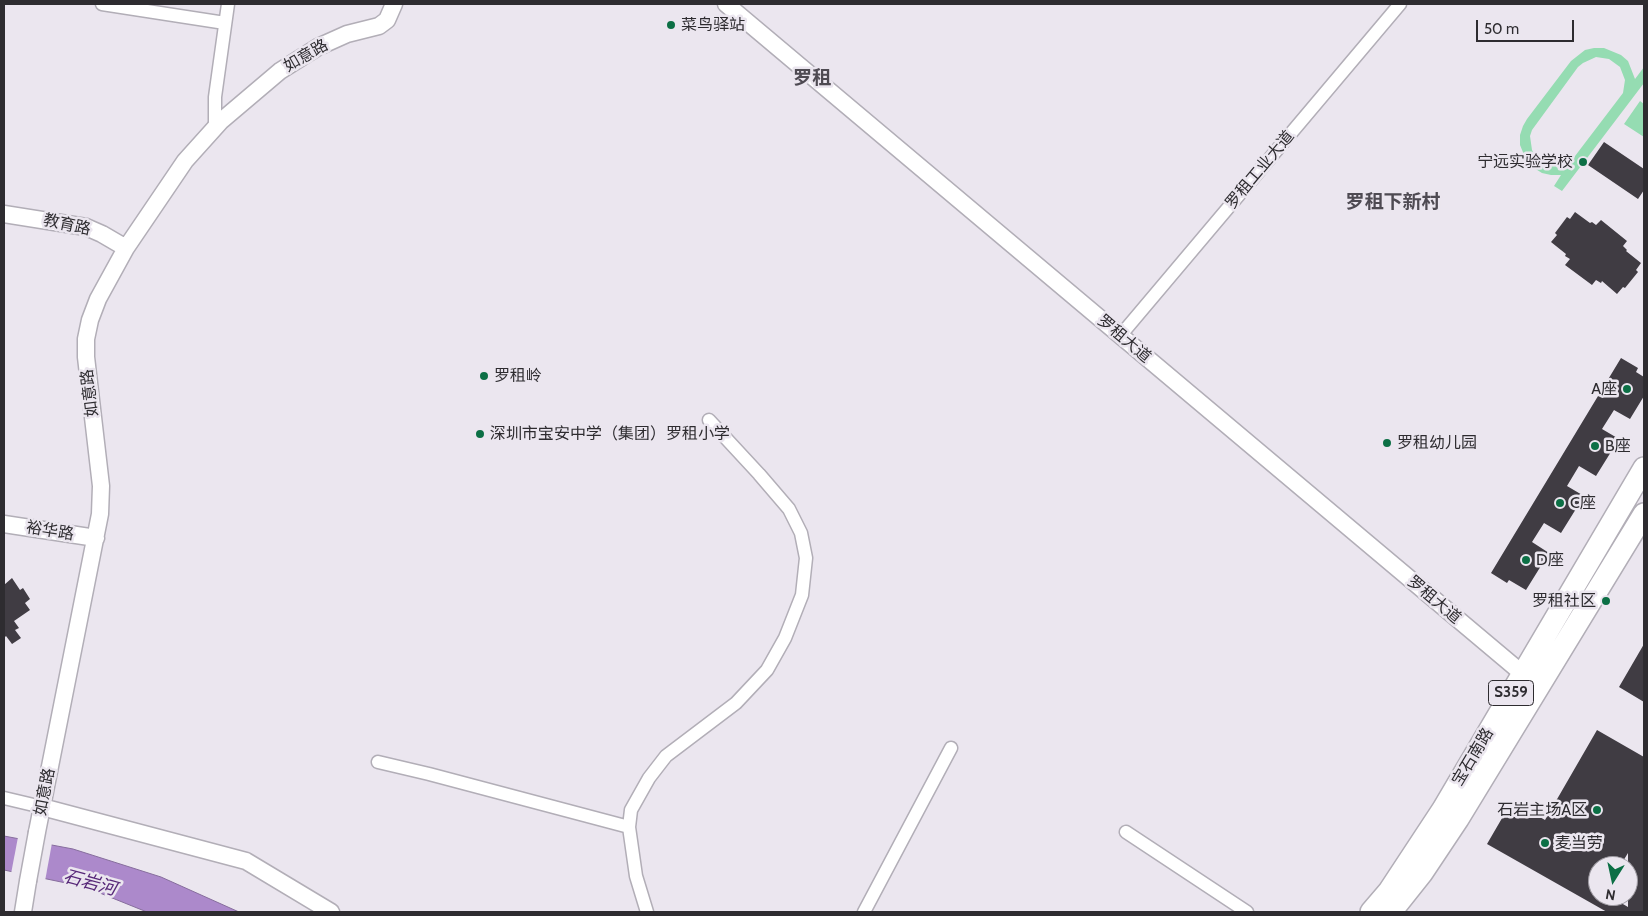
<!DOCTYPE html>
<html>
<head>
<meta charset="utf-8">
<style>
  body { margin:0 }
  #map { position:relative; width:1648px; height:916px; overflow:hidden; background:#ebe6ef; font-family:Cabin,sans-serif }
  canvas { display:block }
  .frame { position:absolute; inset:0; border:5px solid #2e2c30; pointer-events:none }
  .north { position:absolute; left:1588px; top:856px; width:50px; height:50px; box-sizing:border-box; background:#ebe6ef; border:1px solid #9f9ca3; border-radius:50%; rotate:190deg; font-size:14px; font-weight:700; line-height:20px; text-align:center; color:#2e2c30 }
  .north::after { content:''; display:block; margin:auto; width:18px; height:22px; background:#0c6f45; clip-path:polygon(50% 0,100% 100%,50% 72%,0 100%) }
  .scale { position:absolute; left:1476px; top:20px; width:98px; height:22px; box-sizing:border-box; border:2px solid #2e2c30; border-top:0; padding-left:6px; font-size:15px; line-height:18px; white-space:nowrap; color:#2e2c30; -webkit-text-stroke:4px #ebe6ef; paint-order:stroke }
</style>
</head>
<body>
<div id="map">
<canvas width="1648" height="916"></canvas>
<div class="frame"></div>
<div class="north">N</div>
<div class="scale">50 m</div>
</div>
<script>
const ctx = document.querySelector('canvas').getContext('2d');
ctx.lineJoin = 'round';
function fill(path, color) { ctx.fillStyle = color; ctx.fill(path, 'evenodd'); }
const toPath = rows => new Path2D(rows.map(r => 'M' + r).join(''));
function stroke(path, color, width, dash) { ctx.strokeStyle = color; ctx.lineWidth = width; ctx.lineCap = dash ? 'butt' : 'round'; ctx.setLineDash(dash || []); ctx.stroke(path); }
function drawText(font, color, halo, rows, align = 'center') {
  ctx.font = font + ' Cabin,"Noto Sans SC",sans-serif'; ctx.lineWidth = 5; ctx.setLineDash([]); ctx.textBaseline = 'middle'; ctx.strokeStyle = halo; ctx.fillStyle = color; for (const [text, x, y, turn = 0] of rows) {
    ctx.save(); ctx.translate(x, y); ctx.rotate((+turn || 0) * Math.PI / 180); ctx.textAlign = isNaN(turn) ? turn : align; if (halo) ctx.strokeText(text, 0, 0); ctx.fillText(text, 0, 0); ctx.restore();
  }
}
const green = toPath([
  [1594,48,1604,48,1621,55,1628,61,1635,79,1644,67,1644,83,1562,191,1554,186,1561,175,1551,175,1542,173,1534,168,1527,162,1520,145,1520,135,1523,126,1527,119,1571,61,1585,50],
  [1596,57,1609,59,1620,67,1625,80,1623,93,1572,160,1560,166,1546,164,1535,156,1532,150,1530,136,1532,130,1578,67,1583,63],
  [1640,101,1644,104,1644,137,1624,124]
]);
const water = toPath([
  [4,836,73,849,161,877,239,912,147,912,85,887,4,870,4,836]
]);
const pier = toPath([
  [18,837,52,843,45,881,11,874]
]);
const building = toPath([
  [1604,142,1644,169,1644,190,1638,199,1588,165],
  [1575,212,1590,223,1592,222,1596,225,1601,220,1627,241,1623,246,1627,250,1626,251,1641,263,1636,270,1638,272,1625,288,1623,287,1617,294,1602,281,1601,283,1596,280,1592,285,1565,265,1570,259,1565,256,1566,254,1551,242,1557,235,1555,233,1567,217,1570,219],
  [1621,358,1638,368,1636,372,1644,377,1644,396,1630,419,1614,410,1602,429,1619,439,1596,476,1579,466,1567,486,1584,496,1561,533,1544,523,1532,542,1549,553,1526,590,1509,580,1507,583,1491,573],
  [12,578,20,590,23,588,30,599,25,603,30,610,14,621,19,628,15,630,21,638,12,644,6,636,4,638,4,585],
  [1644,644,1644,702,1619,687],
  [1597,730,1644,757,1644,912,1607,912,1487,844,1512,801,1545,820],
  [1628,853,1628,907,1609,896,1598,896,1598,866,1620,866]
]);
const minor = toPath([
  [102,4,225,23],
  [215,128,215,97,228,4],
  [1120,336,1400,4],
  [378,762,429,774,629,827],
  [4,798,42,807],
  [1126,832,1247,912],
  [647,912,636,876,629,827,631,810,649,778,666,756,736,703,767,670,785,638,802,595,806,558,801,533,789,509,759,474,709,420],
  [864,912,951,748]
]);
const tertiary = toPath([
  [726,4,1523,674],
  [4,214,86,227,102,234,126,248],
  [4,524,96,538],
  [42,807,246,861,331,912],
  [37,832,100,514,101,486,86,357,86,339,90,320,98,299,126,248,185,161,221,121,280,71,318,47,347,34,379,26,387,20,394,4],
  [23,912,28,881]
]);
const primary = toPath([
  [1371,912,1389,891,1443,809,1644,468],
  [1391,912,1422,873,1458,819,1644,514]
]);
const tertiaryBridge = toPath([
  [28,881,37,832]
]);
const markers = [
  [671,25,5,"#0c6f45"],
  [1583,162,5,"#0c6f45"],
  [484,376,5,"#0c6f45"],
  [1627,389,5,"#0c6f45"],
  [480,434,5,"#0c6f45"],
  [1387,443,5,"#0c6f45"],
  [1595,446,5,"#0c6f45"],
  [1560,503,5,"#0c6f45"],
  [1526,560,5,"#0c6f45"],
  [1606,601,5,"#0c6f45"],
  [1597,810,5,"#0c6f45"],
  [1545,843,5,"#0c6f45"]
];
const shields = [
  [1511,693,45]
];
const shieldNames = [
  ["S359",1511,693]
];
const poiNames = [
  ["菜鸟驿站",681,25],
  ["宁远实验学校",1573,162,"right"],
  ["罗租岭",494,376],
  ["A座",1617,389,"right"],
  ["深圳市宝安中学（集团）罗租小学",490,434],
  ["罗租幼儿园",1397,443],
  ["B座",1605,446],
  ["C座",1570,503],
  ["D座",1536,560],
  ["罗租社区",1596,601,"right"],
  ["石岩主场A区",1587,810,"right"],
  ["麦当劳",1555,843]
];
const streetNames = [
  ["如意路",306,56,-30],
  ["罗租工业大道",1260,170,-50],
  ["教育路",67,225,12],
  ["罗租大道",1124,339,40],
  ["如意路",90,393,-97],
  ["裕华路",50,531,9],
  ["罗租大道",1434,600,40],
  ["宝石南路",1473,757,-59],
  ["如意路",45,792,-79]
];
const waterNames = [
  ["石岩河",90,883,15]
];
const quarterNames = [
  ["罗租",812,78],
  ["罗租下新村",1393,202]
];
fill(green, '#95dcb2');
fill(water, '#ac89cb');
stroke(water, '#866d9c', 1);
fill(pier, '#ebe6ef');
fill(building, '#403c43');
stroke(minor, '#b2aeb7', 15);
stroke(tertiary, '#b2aeb7', 19);
stroke(primary, '#b2aeb7', 24);
stroke(minor, '#fff', 12);
stroke(tertiary, '#fff', 16);
stroke(primary, '#fff', 21);
stroke(tertiaryBridge, '#b2aeb7', 19, []);
stroke(tertiaryBridge, '#fff', 16);
for (const [x, y, r, color] of markers) { const dot = new Path2D(); dot.arc(x, y, r, 0, 2 * Math.PI); ctx.fillStyle = color; ctx.fill(dot); stroke(dot, '#ebe6ef', 2); }
for (const [x, y, w] of shields) { const box = new Path2D(); box.roundRect(x - w / 2, y - 12.5, w, 25, 4); ctx.fillStyle = '#ebe6ef'; ctx.fill(box); stroke(box, '#2e2c30', 1); }
drawText('bold 15px', '#2e2c30', null, shieldNames);
drawText('16px', '#2e2c30', '#ebe6ef', poiNames, 'left');
drawText('16px', '#2e2c30', '#ebe6ef', streetNames);
drawText('italic 18px', '#582979', '#ebe6ef', waterNames);
drawText('bold 19px', '#4e4a52', '#ebe6ef', quarterNames);
</script>
</body>
</html>
